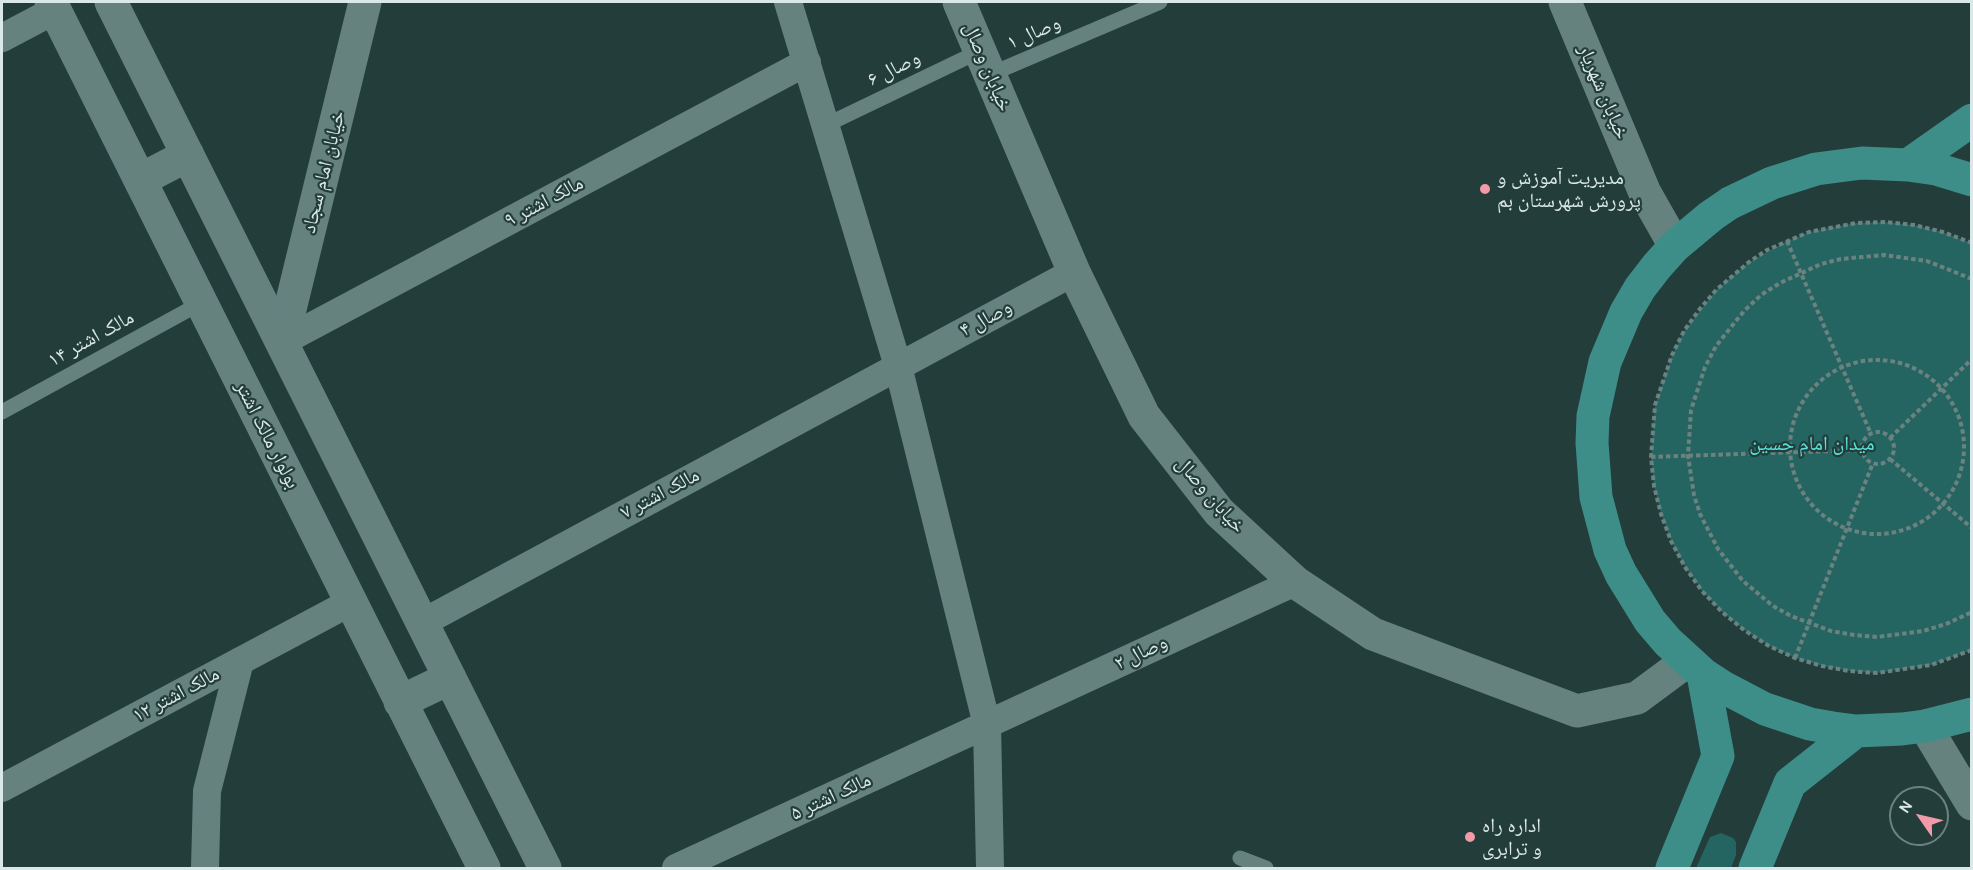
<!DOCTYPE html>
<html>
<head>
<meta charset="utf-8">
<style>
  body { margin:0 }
  #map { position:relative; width:1973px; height:870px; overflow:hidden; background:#233d3b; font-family:Karla,sans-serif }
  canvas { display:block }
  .frame { position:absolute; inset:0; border:3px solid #dae9e7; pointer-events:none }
  .north { position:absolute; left:1889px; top:786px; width:60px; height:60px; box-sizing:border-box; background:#233d3b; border:2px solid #6c8280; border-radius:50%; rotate:304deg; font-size:16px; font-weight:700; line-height:24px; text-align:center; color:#dae9e7 }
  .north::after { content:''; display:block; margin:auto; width:21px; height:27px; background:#f39aa8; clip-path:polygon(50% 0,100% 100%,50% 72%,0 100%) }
</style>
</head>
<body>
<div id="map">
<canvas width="1973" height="870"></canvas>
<div class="frame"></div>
<div class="north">N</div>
</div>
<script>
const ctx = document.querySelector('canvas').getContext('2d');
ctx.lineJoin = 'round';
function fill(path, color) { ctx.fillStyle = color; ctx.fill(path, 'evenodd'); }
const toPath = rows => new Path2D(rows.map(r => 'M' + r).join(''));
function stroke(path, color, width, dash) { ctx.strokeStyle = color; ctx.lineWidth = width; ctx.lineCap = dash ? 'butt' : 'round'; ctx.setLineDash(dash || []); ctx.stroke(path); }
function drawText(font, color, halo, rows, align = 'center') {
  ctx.font = font + ' Karla,"Noto Naskh Arabic",sans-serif'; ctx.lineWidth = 4.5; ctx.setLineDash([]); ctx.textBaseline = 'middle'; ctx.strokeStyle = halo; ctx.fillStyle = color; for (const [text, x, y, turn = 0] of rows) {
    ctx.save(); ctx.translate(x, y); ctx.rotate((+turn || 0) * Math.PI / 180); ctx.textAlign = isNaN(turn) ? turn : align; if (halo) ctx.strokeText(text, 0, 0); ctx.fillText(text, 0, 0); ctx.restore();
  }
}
const green = toPath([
  [1885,222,1914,225,1943,232,1971,243,1972,650,1931,665,1877,673,1849,671,1822,666,1795,658,1769,646,1744,630,1722,612,1702,591,1685,567,1671,541,1661,514,1654,486,1651,457,1655,405,1672,355,1684,331,1716,290,1749,262,1787,241,1809,232,1833,227,1856,223],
  [1721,833,1733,838,1736,842,1736,855,1731,868,1696,868,1710,837]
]);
const path = toPath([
  [1787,241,1871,434],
  [1972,243,1943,232,1914,225,1885,222,1856,223,1809,232,1767,250,1749,262,1716,290,1699,310,1684,331,1672,355,1655,405,1651,457,1654,486,1661,514,1671,541,1685,567,1702,591,1722,612,1744,630,1769,646,1795,658,1822,666,1849,671,1877,673,1931,665,1972,650],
  [1972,279,1927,261,1884,255,1841,259,1821,264,1780,283,1761,295,1744,311,1716,346,1705,367,1691,410,1688,456,1694,495,1700,514,1718,549,1743,581,1773,606,1791,616,1831,631,1854,635,1877,637,1923,631,1946,624,1972,612],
  '1790 447a87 87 0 1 1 174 0a87 87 0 1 1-174 0Z',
  '1862 448a16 16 0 1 1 32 0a16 16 0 1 1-32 0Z',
  [1890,438,1972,359],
  [1651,457,1862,450],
  [1890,459,1972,528],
  [1795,658,1873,463]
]);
const service = toPath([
  [991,74,1160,2],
  [826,125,980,51],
  [2,412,201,303],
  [1240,858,1266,868]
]);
const minor = toPath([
  [788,2,898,366,987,725,990,868],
  [2,38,55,10],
  [282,342,807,62],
  [422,623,1074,272],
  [2,788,351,602],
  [205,868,207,791,240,661],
  [676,868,1295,582]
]);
const tertiary = toPath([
  [959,2,1074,272,1144,416,1219,512,1295,582,1373,634,1577,711,1637,698,1687,661],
  [1565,2,1645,193,1675,246],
  [282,342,365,2]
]);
const secondary = toPath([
  [51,2,484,868],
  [111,2,545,868],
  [140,180,188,155],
  [400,702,450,678],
  [1925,726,1972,804]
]);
const primary = toPath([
  [1908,165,1972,120],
  [1972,180,1936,169,1908,165,1862,163,1816,169,1772,183,1730,203,1711,216,1675,246,1657,266,1640,288,1626,312,1605,362,1593,416,1592,443,1596,497,1610,550,1621,574,1650,621,1668,642,1703,674,1723,687,1765,709,1810,724,1833,728,1856,731,1902,729,1925,726,1972,714],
  [1672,868,1718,756,1703,674],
  [1755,868,1790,783,1856,731]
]);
const markers = [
  [1485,189,6,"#f39aa8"],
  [1470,837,6,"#f39aa8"]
];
const streetNames = [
  ["وصال ۱",1034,33,-23],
  ["خیابان وصال",987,67,67],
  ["وصال ۶",894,69,-26],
  ["خیابان شهریار",1603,92,67],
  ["خیابان امام سجاد",324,172,-76],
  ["مالک اشتر ۹",544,202,-28],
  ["وصال ۴",986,319,-28],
  ["مالک اشتر ۱۴",91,339,-29],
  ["بولوار مالک اشتر",267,435,63],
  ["مالک اشتر ۷",660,494,-28],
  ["خیابان وصال",1210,495,49],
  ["وصال ۲",1141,653,-25],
  ["مالک اشتر ۱۲",176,695,-28],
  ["مالک اشتر ۵",831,797,-25]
];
const poiNames = [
  ["مدیریت آموزش و",1497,178],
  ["پرورش شهرستان بم",1497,201],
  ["اداره راه",1482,826],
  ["و ترابری",1482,849]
];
const parkNames = [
  ["میدان امام حسین",1812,444]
];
fill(green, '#246561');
stroke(path, '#6c8280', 4, [4.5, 3]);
stroke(service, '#66827f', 15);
stroke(minor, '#66827f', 28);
stroke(tertiary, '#66827f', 33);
stroke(secondary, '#66827f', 33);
stroke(primary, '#3d8e89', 33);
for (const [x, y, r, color] of markers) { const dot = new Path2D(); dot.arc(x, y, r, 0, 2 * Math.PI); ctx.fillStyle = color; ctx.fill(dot); stroke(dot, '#233d3b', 2); }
drawText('20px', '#dae9e7', '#233d3b', streetNames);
drawText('20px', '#dae9e7', '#233d3b', poiNames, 'left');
drawText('20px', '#58e3db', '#233d3b', parkNames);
</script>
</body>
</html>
